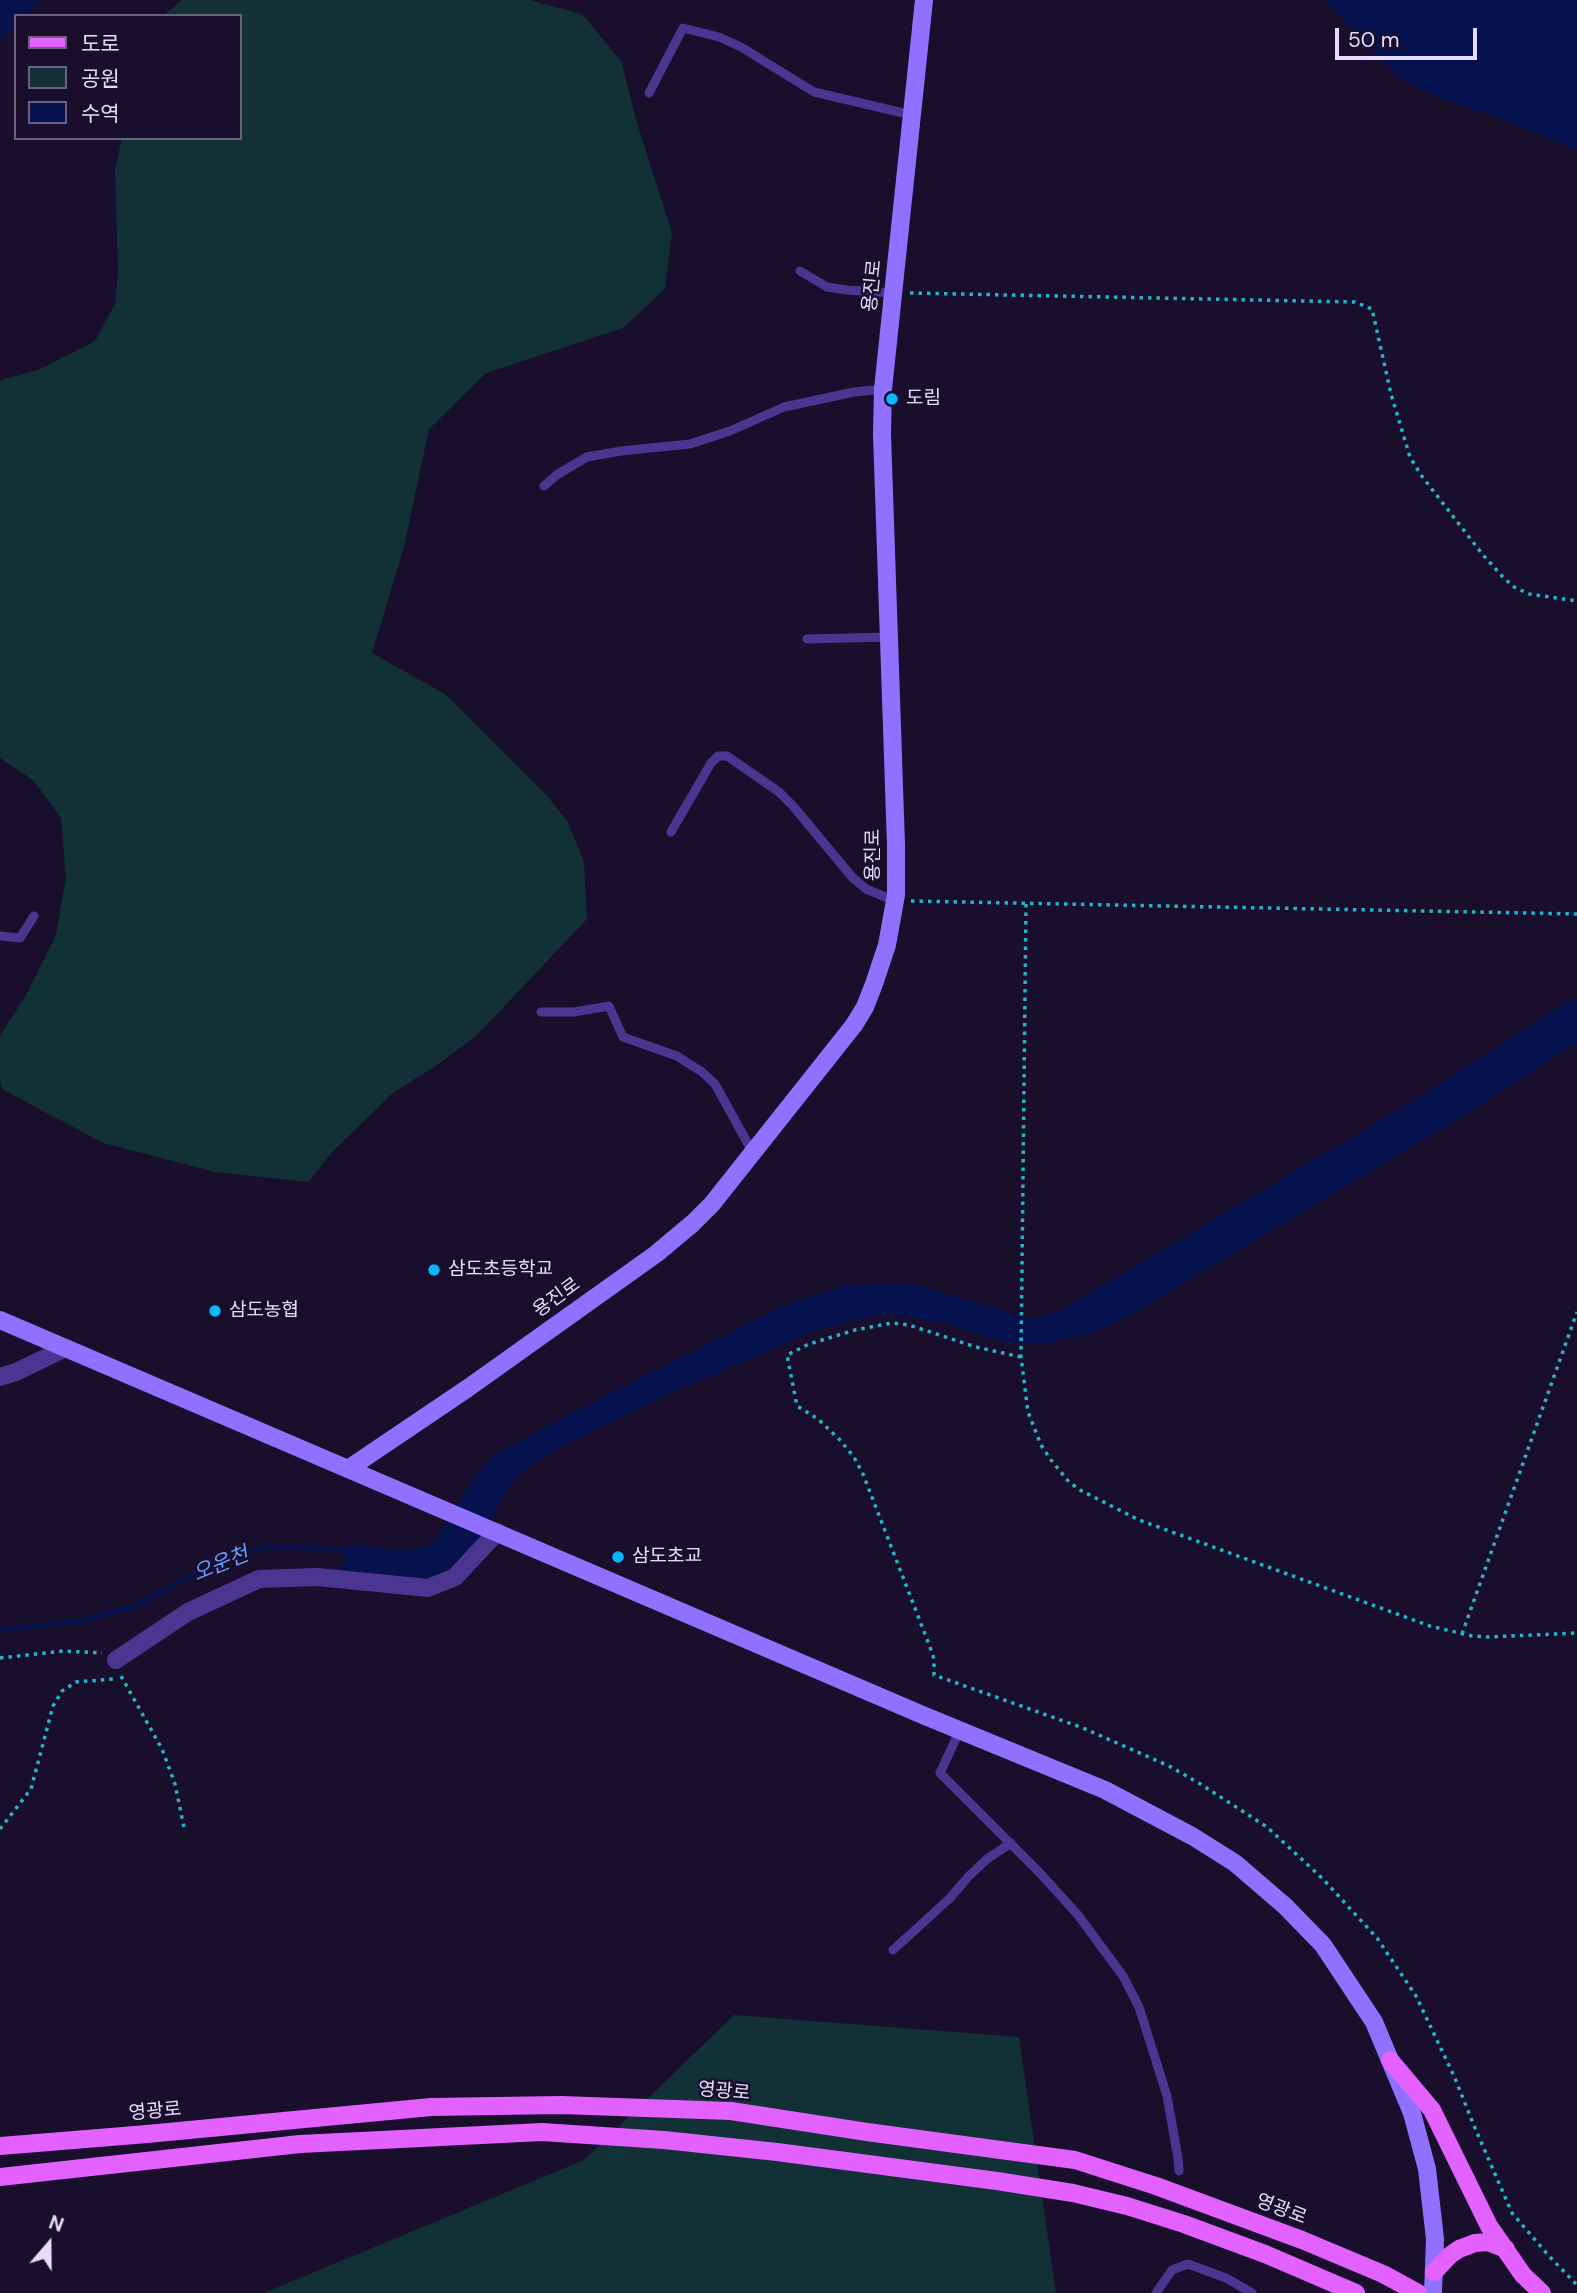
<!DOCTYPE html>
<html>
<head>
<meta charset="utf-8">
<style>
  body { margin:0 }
  #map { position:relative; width:1577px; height:2293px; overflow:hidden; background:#190f2c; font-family:"DM Sans","Noto Sans KR",sans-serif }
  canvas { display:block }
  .legend { position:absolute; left:14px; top:14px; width:228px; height:126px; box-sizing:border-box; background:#190f2c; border:2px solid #6b6080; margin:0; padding:9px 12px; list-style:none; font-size:21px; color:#e5daff }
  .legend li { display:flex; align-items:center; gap:14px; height:35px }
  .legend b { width:35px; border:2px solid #6b6080 }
  .north { position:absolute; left:14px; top:2209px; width:70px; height:70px; -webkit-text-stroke:5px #190f2c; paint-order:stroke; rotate:20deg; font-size:19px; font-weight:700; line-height:28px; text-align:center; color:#e5daff }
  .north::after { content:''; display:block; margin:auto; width:24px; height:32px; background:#e5daff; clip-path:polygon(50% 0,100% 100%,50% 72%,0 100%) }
  .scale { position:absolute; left:1335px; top:28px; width:142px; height:32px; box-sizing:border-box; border:4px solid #e5daff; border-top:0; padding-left:9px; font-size:21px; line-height:24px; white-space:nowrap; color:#e5daff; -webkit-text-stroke:5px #190f2c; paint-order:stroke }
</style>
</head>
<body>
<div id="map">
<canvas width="1577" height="2293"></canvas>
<ul class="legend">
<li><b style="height:9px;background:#e261ff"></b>도로</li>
<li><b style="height:19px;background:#113137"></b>공원</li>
<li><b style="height:19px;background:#06124e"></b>수역</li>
</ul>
<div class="north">N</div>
<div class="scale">50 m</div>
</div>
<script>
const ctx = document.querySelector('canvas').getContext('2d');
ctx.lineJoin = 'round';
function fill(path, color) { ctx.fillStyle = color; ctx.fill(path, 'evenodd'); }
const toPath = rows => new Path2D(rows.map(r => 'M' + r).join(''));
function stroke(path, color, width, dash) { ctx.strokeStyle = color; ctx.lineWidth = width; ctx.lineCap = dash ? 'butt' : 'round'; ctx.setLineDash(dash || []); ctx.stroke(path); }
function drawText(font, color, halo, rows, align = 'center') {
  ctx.font = font + ' "DM Sans","Noto Sans KR",sans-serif'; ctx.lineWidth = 5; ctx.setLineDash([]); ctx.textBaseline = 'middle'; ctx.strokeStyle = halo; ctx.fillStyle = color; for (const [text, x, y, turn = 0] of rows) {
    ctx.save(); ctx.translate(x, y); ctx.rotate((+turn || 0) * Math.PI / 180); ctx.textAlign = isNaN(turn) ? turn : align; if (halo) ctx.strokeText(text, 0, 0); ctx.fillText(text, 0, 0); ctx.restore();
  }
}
const green = toPath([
  [182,0,529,0,582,14,621,61,637,123,672,233,665,289,623,328,486,373,429,429,404,547,372,653,445,694,547,796,567,821,584,862,587,919,476,1036,434,1067,394,1092,331,1153,309,1182,215,1172,103,1143,2,1089,0,1078,0,1036,26,995,56,935,66,877,61,818,33,780,0,758,0,380,38,370,95,341,115,304,118,271,115,171,122,138,240,138,240,16,163,16],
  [734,2015,1019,2037,1056,2293,264,2293,584,2160]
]);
const water = toPath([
  [0,0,39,0,24,16,16,16,16,25,0,41],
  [1323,0,1577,0,1577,150,1494,116,1441,99,1403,81],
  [1577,996,1577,1043,1460,1118,1129,1316,1091,1333,1042,1345,1007,1343,946,1324,893,1314,873,1316,813,1332,678,1390,575,1440,527,1468,512,1482,474,1548,441,1573,421,1579,340,1571,348,1543,391,1550,421,1548,433,1543,477,1474,491,1457,535,1432,778,1308,805,1298,844,1286,887,1283,911,1283,1031,1319,1061,1310,1396,1111]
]);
const stream = toPath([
  [0,1630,79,1621,133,1607,219,1561,268,1547,315,1548,352,1552]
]);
const path = toPath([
  [910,293,1355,302,1372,309,1391,394,1410,457,1421,475,1483,555,1503,577,1514,587,1529,594,1577,601],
  [911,901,1577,914],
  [1026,904,1021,1357,1028,1412,1041,1445,1051,1460,1069,1482,1080,1490,1139,1520,1430,1626,1472,1636,1488,1637,1577,1633],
  [1021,1357,976,1347,909,1325,892,1323,855,1330,809,1344,787,1355,797,1406,818,1419,840,1440,854,1457,863,1474,930,1647,934,1659,934,1675,1083,1728,1169,1766,1202,1785,1267,1827,1323,1879,1377,1938,1416,1996,1454,2076,1475,2128,1512,2213,1549,2256,1577,2285],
  [1462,1634,1577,1312],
  [0,1658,63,1651,102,1653],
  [121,1676,162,1749,175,1784,185,1832],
  [0,1829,31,1789,53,1706,62,1691,76,1682,113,1679]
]);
const service = toPath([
  [649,93,683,28,719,37,741,47,814,92,912,115],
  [800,271,827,287,847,290,893,293],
  [544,486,558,474,587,457,621,451,690,444,730,431,784,407,854,392,883,389],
  [807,639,889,637],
  [671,832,711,763,718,756,727,756,779,792,793,806,852,877,866,889,895,901],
  [0,936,20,938,34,916],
  [541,1012,574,1012,609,1006,623,1037,677,1056,702,1072,715,1084,753,1153],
  [960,1730,940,1773,1039,1872,1078,1915,1123,1976,1139,2007,1167,2096,1178,2158,1179,2171],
  [893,1950,949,1899,969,1876,987,1859,1011,1843],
  [1156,2293,1172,2270,1188,2264,1226,2278,1252,2293]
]);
const minor = toPath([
  [116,1660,188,1612,259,1579,317,1577,428,1588,455,1577,497,1532]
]);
const tertiary = toPath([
  [0,1377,16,1372,66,1348]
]);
const secondary = toPath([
  [0,1320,925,1716,1105,1790,1192,1836,1235,1863,1285,1906,1323,1945,1374,2022,1412,2113,1427,2169,1435,2239,1433,2293],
  [348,1469,468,1388,656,1254,693,1223,712,1204,854,1025,865,1007,874,984,887,945,896,895,896,845,882,434,883,389,924,0]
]);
const primary = toPath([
  [1390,2060,1432,2110,1489,2226,1523,2275,1542,2293],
  [0,2146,147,2134,431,2107,561,2105,731,2111,867,2132,1075,2160,1156,2186,1302,2240,1383,2274,1418,2293],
  [0,2177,300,2144,542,2132,664,2140,777,2152,997,2181,1073,2193,1127,2206,1184,2224,1265,2254,1356,2293],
  [1434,2272,1449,2256,1459,2249,1475,2243,1488,2242,1506,2249]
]);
const markers = [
  [892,399,7,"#06b6ff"],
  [434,1270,7,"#06b6ff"],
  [215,1311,7,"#06b6ff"],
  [618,1557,7,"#06b6ff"]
];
const streetNames = [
  ["용진로",873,286,-84],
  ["용진로",874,855,-90],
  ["용진로",557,1298,-36],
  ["영광로",724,2092,5],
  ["영광로",155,2112,-5],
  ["영광로",1281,2210,21]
];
const poiNames = [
  ["도림",906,399],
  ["삼도초등학교",448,1270],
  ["삼도농협",229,1311],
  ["삼도초교",632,1557]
];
const waterNames = [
  ["오운천",221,1565,-22]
];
fill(green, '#113137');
fill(water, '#06124e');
stroke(stream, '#06124e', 5);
stroke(path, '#25b3c8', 3.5, [3.5, 5]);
stroke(service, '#4a3690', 9);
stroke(minor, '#4a3690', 18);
stroke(tertiary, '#4a3690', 18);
stroke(secondary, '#9071ff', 18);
stroke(primary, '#e261ff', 18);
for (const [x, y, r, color] of markers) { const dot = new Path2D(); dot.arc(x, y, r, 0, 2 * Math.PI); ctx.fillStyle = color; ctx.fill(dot); stroke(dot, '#190f2c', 2.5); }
drawText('19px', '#e5daff', '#190f2c', streetNames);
drawText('19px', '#e5daff', '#190f2c', poiNames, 'left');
drawText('italic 21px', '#689cff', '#190f2c', waterNames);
</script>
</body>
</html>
